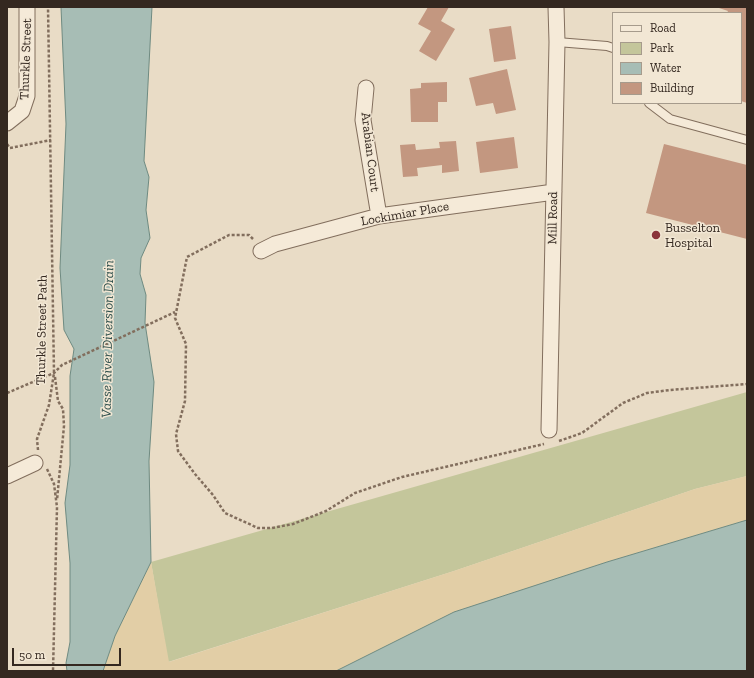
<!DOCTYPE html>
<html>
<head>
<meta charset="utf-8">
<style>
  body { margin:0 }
  #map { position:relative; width:754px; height:678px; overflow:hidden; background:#e9dcc6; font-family:"Zilla Slab",serif }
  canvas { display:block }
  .frame { position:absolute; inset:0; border:8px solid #342820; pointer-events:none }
  .legend { position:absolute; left:612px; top:12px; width:130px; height:92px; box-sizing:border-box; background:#f2e7d4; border:1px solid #a69b8c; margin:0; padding:5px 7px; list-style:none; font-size:12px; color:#342820 }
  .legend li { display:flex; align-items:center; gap:8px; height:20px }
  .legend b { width:20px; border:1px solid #a69b8c }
  .scale { position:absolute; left:12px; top:648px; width:109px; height:18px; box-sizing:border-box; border:2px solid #342820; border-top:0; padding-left:5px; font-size:12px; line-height:14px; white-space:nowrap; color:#342820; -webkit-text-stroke:3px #f2e7d4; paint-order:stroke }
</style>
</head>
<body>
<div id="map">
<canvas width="754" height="678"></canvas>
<div class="frame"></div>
<ul class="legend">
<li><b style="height:5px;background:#f5ead8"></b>Road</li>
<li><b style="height:11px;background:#c4c69b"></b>Park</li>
<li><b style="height:11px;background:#a7bdb5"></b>Water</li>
<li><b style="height:11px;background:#c39780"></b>Building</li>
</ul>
<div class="scale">50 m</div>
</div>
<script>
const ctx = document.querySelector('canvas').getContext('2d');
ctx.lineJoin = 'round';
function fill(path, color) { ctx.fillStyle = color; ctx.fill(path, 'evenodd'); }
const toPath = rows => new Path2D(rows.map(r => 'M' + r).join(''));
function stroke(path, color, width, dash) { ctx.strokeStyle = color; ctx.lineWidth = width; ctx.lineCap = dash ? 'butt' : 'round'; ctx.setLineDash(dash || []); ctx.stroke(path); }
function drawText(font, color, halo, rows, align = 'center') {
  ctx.font = font + ' "Zilla Slab",serif'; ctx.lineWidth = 3; ctx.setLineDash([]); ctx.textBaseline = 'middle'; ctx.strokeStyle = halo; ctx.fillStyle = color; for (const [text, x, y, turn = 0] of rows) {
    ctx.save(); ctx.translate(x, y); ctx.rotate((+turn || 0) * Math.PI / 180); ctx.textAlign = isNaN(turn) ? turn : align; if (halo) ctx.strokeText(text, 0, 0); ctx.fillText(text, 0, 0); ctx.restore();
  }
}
const green = toPath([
  [747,392,747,476,695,489,454,571,168,662,151,562]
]);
const sand = toPath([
  [747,476,747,520,607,562,455,612,336,671,103,671,115,636,151,562,169,662,454,571,695,489]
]);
const water = toPath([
  [61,7,152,7,144,161,149,177,146,210,150,238,141,258,140,274,146,295,145,323,154,382,149,461,151,562,115,636,103,671,67,671,66,663,70,642,70,563,65,503,70,465,70,376,74,349,64,330,60,268,66,124,61,7],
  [747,520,747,671,336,671,454,612,607,562,747,520]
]);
const building = toPath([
  [428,7,449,7,441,21,455,29,436,61,419,51,431,31,418,24],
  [716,7,747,7,747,103,741,101,741,13,727,13,728,11],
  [511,26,516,59,494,62,489,29],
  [507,69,516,110,496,114,493,103,476,106,469,78],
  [447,82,447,102,438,102,438,122,411,122,410,89,421,88,421,83],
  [514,137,518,168,480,173,476,142],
  [456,141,459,171,442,173,442,165,417,168,418,176,403,177,400,145,415,144,416,150,440,148,439,142],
  [664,144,747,165,747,239,646,213]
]);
const path = toPath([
  [7,144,10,148,51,140],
  [253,239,249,235,229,235,187,257,175,318,186,344,185,401,176,434,178,451,195,474,213,495,225,513,258,528,272,528,293,524,326,511,355,493,402,477,544,444],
  [55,377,58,401,63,409,64,426,57,500],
  [7,393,54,373,62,365,175,312],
  [559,441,582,433,623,403,647,393,670,390,747,384],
  [38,450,37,439,49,405,54,373,48,7],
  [47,469,54,484,57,507,53,671]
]);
const service = toPath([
  [557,42,607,46,613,48],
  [649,103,670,119,747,140]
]);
const minor = toPath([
  [366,88,363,120,379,216],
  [7,123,22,111,27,96,27,7],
  [261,251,275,244,379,216,554,192],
  [549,430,557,42,556,7],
  [7,476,35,463]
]);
const markers = [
  [656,235,5,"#8b343b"]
];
const streetNames = [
  ["Thurkle Street",26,59,-88],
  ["Arabian Court",370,152,83],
  ["Lockimiar Place",405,214,-10],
  ["Mill Road",553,218,-89],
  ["Thurkle Street Path",42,330,-89]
];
const poiNames = [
  ["Busselton",665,228],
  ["Hospital",665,243]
];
const waterNames = [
  ["Vasse River Diversion Drain",108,339,-89]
];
fill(green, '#c4c69b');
fill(sand, '#e2cea6');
fill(water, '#a7bdb5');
stroke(water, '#6e8a81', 1);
fill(building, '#c39780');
stroke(service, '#826e5d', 10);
stroke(minor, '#826e5d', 17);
stroke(path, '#826e5d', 2.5, [3, 2]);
stroke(service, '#f5ead8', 8);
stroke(minor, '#f5ead8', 15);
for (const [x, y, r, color] of markers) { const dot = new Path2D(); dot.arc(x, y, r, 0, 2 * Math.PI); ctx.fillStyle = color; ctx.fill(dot); stroke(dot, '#f2e7d4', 1.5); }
drawText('13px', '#342820', '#f2e7d4', streetNames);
drawText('13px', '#342820', '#f2e7d4', poiNames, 'left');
drawText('italic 14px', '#31524e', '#f2e7d4', waterNames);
</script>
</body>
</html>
